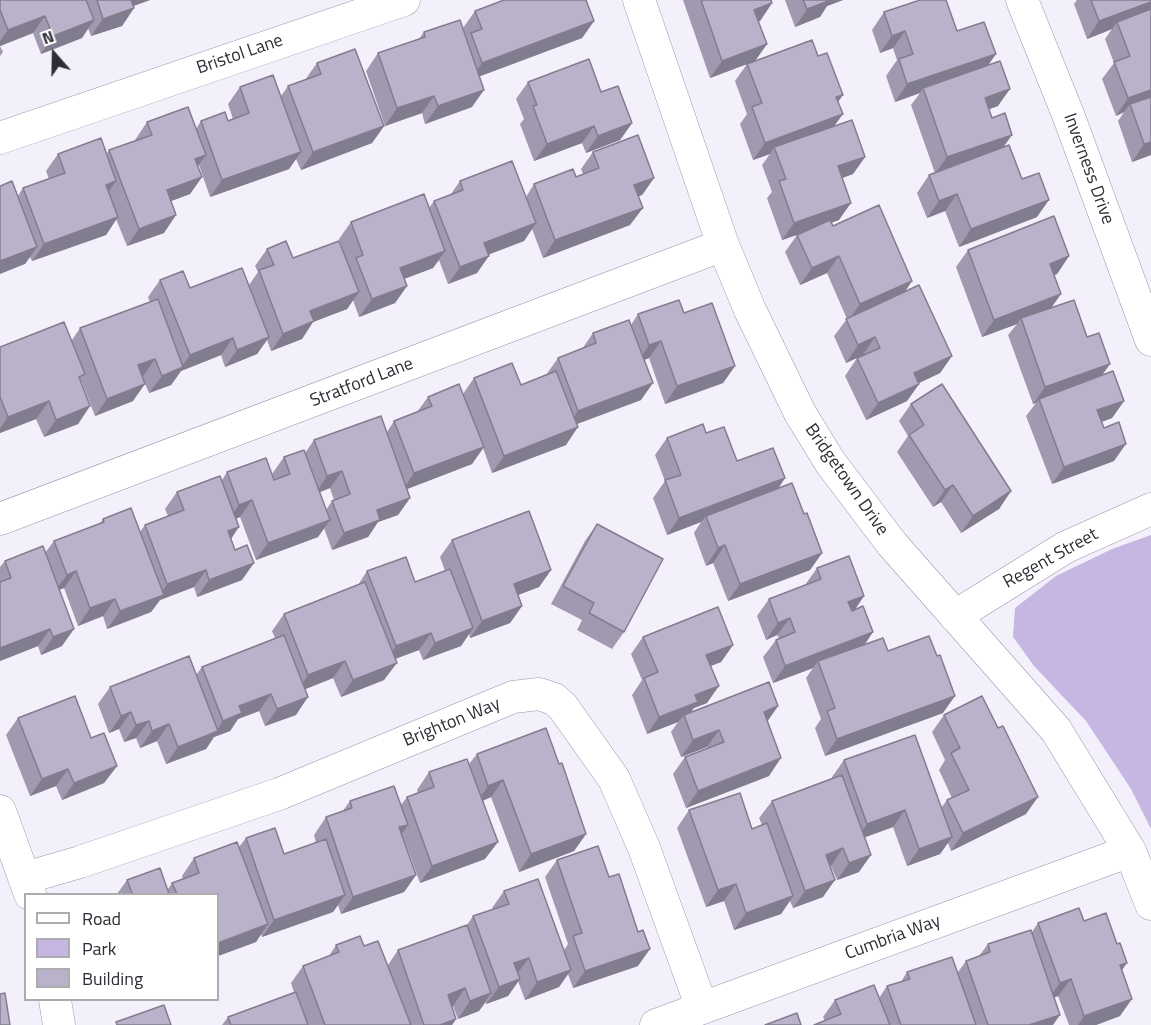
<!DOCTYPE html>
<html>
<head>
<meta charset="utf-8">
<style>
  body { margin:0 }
  #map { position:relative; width:1151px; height:1025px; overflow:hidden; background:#f4f0fb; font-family:"Titillium Web",sans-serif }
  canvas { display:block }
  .legend { position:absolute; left:24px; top:893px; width:195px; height:108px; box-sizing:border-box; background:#fff; border:2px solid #acabae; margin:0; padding:8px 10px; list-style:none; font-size:18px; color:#2f2c35 }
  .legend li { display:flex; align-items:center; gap:12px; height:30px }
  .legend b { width:30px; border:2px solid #acabae }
  .north { position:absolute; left:24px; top:24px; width:60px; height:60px; -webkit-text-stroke:4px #fff; paint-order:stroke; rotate:340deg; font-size:16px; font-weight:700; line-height:24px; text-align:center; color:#2f2c35 }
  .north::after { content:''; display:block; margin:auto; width:21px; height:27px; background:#2f2c35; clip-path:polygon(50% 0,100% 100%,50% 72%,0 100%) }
</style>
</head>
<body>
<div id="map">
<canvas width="1151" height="1025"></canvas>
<ul class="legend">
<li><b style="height:8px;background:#fff"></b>Road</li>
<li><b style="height:16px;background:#c5b7e1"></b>Park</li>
<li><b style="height:16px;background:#bab2cb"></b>Building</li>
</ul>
<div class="north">N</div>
</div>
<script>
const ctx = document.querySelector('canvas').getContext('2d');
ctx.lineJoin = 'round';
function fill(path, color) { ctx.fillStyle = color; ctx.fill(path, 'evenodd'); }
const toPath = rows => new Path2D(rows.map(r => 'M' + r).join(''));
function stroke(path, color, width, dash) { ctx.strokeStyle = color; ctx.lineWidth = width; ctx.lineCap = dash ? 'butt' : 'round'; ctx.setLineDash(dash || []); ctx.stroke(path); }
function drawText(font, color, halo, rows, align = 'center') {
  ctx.font = font + ' "Titillium Web",sans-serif'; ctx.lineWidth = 6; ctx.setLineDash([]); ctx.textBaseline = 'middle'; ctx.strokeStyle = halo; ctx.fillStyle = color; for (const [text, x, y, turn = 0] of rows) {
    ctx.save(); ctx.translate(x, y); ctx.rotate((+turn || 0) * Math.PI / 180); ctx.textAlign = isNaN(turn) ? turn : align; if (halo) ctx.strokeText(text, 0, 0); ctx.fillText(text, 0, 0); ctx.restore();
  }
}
const green = toPath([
  [1151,535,1151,829,1131,789,1086,721,1034,666,1013,637,1015,608,1056,576,1112,549]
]);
const minor = toPath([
  [639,0,723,245,750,310,800,413,830,462,892,544,1056,730,1130,851,1151,904],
  [1022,0,1069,117,1151,340],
  [0,138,404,0],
  [0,519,723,245],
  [955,616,1066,547,1151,509],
  [0,811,30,894],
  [25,878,80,862,279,794,513,697,539,694,554,699,563,707,614,779,644,848,702,1008],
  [55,1000,59,1025],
  [656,1025,1130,851]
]);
const wall = toPath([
  [0,0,150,0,133,6,134,8,122,26,91,36,88,28,82,38,41,54,33,33,0,46,3,52,0,56],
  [683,0,771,0,772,3,760,21,758,21,767,44,755,61,818,56,838,102,834,126,865,157,853,174,842,178,839,220,831,223,833,226,912,281,905,292,952,356,940,373,919,383,919,384,907,401,866,420,845,376,857,358,863,356,863,355,846,363,834,336,847,319,827,273,800,285,785,252,797,235,782,240,767,198,772,192,762,165,770,154,753,160,740,124,747,114,735,81,747,64,710,78],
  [785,0,843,0,827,6,820,17,795,27],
  [1077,0,1151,0,1151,155,1132,162,1118,121,1124,112,1116,116,1102,79,1114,63,1105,39,1112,29,1087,39,1074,4],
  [475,11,594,21,582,38,480,76,472,107,425,124,422,113,385,126,366,71,378,53,419,39,424,32,467,40,467,39,463,28],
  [884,12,957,31,996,54,987,66,998,106,989,109,1004,147,1022,179,1037,217,959,247,945,211,927,218,917,193,929,175,935,173,911,105,920,93,895,102,886,76,897,60,893,48,880,53,872,30],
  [317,63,384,126,372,143,301,170,296,159,289,169,210,197,199,165,198,166,202,177,190,194,171,201,164,233,127,246,116,219,106,235,32,261,30,257,25,264,18,196,23,188,49,179,46,171,58,154,106,155,109,150,135,141,135,140,147,122,196,129,201,121,228,121,233,119,228,104,240,87,281,96,288,86,305,80],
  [528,82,601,92,632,123,620,140,586,153,582,143,534,161,520,124,524,119,516,99],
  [593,152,654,178,642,195,638,196,630,225,543,258,532,229,524,241,489,254,477,273,448,284,439,260,433,268,404,279,407,286,395,303,359,317,353,300,347,309,313,322,302,339,271,351,267,340,257,354,225,367,221,355,181,371,171,385,149,393,142,376,133,401,95,416,81,380,80,381,90,406,78,424,44,437,36,419,0,433,0,347,72,340,80,328,150,302,148,297,160,280,190,288,249,285,258,272,255,266,267,249,293,258,349,267,339,239,351,222,429,208,434,201,451,194,460,181,526,197,534,184,576,177,583,174,581,169],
  [968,250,1069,256,1057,274,1054,275,1052,307,1087,337,1110,364,1101,376,1124,401,1112,418,1101,422,1114,461,1052,484,1026,416,1036,403,1033,404,1008,335,1017,324,982,337,956,267],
  [684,313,735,366,723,383,665,404,649,358,644,360,641,400,577,424,566,445,492,473,483,448,472,464,407,489,410,498,398,515,378,522,368,537,332,550,324,528,318,537,256,560,240,517,236,519,231,539,242,580,197,597,194,587,160,600,151,612,107,629,103,616,78,626,64,588,59,590,62,646,41,655,38,646,0,661,0,567,5,561,45,553,54,541,99,525,103,519,140,532,145,525,168,516,165,509,177,492,222,480,227,472,272,474,284,457,305,453,314,440,387,432,394,421,417,412,428,397,463,394,474,378,521,385,546,375,558,358,582,349,593,333,631,325,638,314],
  [330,488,334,500,332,501,326,510,320,492],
  [911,404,1011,491,999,509,961,533,941,502,933,507,897,452,908,436,899,421],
  [706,433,737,461,785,478,778,489,804,514,822,553,810,570,728,601,713,563,706,566,694,533,701,522,667,535,653,498,665,481,655,455,667,438],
  [597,524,624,632,612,649,577,630,582,620,551,604,585,541],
  [452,540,551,570,539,587,518,595,522,606,510,623,470,638,469,634,461,646,423,660,419,650,395,659,384,680,341,697,333,678,305,689,296,715,265,726,259,711,238,719,230,731,214,737,206,749,166,764,157,741,140,748,136,738,124,742,119,729,109,733,98,704,110,687,196,675,202,667,275,638,272,631,284,614,358,585,367,571,415,582,445,571,440,557],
  [817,568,864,596,855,610,865,644,888,651,943,713,825,756,815,728,821,719,806,678,813,668,773,683,763,657,776,640,779,638,777,635,766,640,757,616,769,599,805,585],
  [643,637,733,645,721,662,711,666,707,703,694,708,691,711,778,706,767,722,769,776,686,808,673,774,685,757,708,748,707,747,681,757,671,732,678,722,647,734,632,695,642,680,631,654],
  [944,715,1026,814,951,851,948,843,940,854,907,866,893,827,865,837,859,872,837,880,831,866,830,866,823,897,793,908,790,901,781,914,734,930,724,901,706,907,677,828,689,810,752,829,762,825,759,818,772,801,832,778,832,777,844,760,941,808,947,800,952,798,939,770,945,760,932,732],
  [18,718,91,738,117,766,104,783,62,800,56,786,30,796,6,735],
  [477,754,586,834,574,851,519,872,491,797,483,801,485,859,420,883,402,833,416,875,404,892,341,914,338,905,333,912,262,937,261,934,256,942,218,956,218,894,117,894,127,880,168,889,172,883,183,879,182,876,194,858,239,847,246,838,284,854,316,843,314,835,326,817,342,812,350,801,401,805,407,797,418,793,417,790,429,772,469,764],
  [557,860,638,966,573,988,568,974,559,987,525,1000,518,981,508,996,486,1004,486,1002,479,1011,458,1019,453,1006,452,1006,456,1019,452,1025,222,1025,228,1017,294,992,291,983,303,966,329,956,336,945,364,946,388,965,398,950,467,925,473,916,493,909,492,908,504,891,564,950,568,944,545,877],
  [1084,921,1122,970,1120,1016,1096,1025,1069,1025,1058,996,1054,997,1053,1025,814,1025,825,1021,823,1017,835,1000,879,998,887,986,901,982,907,972,958,972,966,961,979,956,988,944,1032,932,1038,923]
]);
const shadedWall = toPath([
  [125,0,150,0,117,12],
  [824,0,843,0,827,6,820,17,795,27,807,9],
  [1151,2,1151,15,1117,22,1112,29,1087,39,1099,21],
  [772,3,760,21,742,27,754,10],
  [134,8,122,26,91,36,103,19],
  [45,16,33,33,0,46,0,41,8,30],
  [94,20,82,38,41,54,53,36],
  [594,21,582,38,470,80,482,63],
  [905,31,893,48,880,53,892,36],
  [767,44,755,61,710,78,722,61],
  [996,54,984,71,923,88,920,93,895,102,907,84],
  [1010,89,998,106,973,115,985,98],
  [484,90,472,107,425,124,438,106],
  [1151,90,1151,103,1130,104,1124,112,1116,116,1128,98],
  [843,95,831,112,836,97],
  [434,96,422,113,385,126,397,108],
  [843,114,830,132,774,147,770,154,753,160,765,143],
  [632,123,620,140,586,153,598,136],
  [384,126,372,143,301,170,313,152],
  [594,126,582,143,534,161,547,144],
  [1012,135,1000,152,935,174,947,157],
  [1151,142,1151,155,1132,162,1144,144],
  [301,152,289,169,210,197,222,180],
  [206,155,193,172,195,159],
  [865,157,853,174,826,184,838,166],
  [202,177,190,194,155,207,167,190],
  [654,178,642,195,622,202,634,185],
  [116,181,104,198,106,185],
  [957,194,945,211,927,218,939,201],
  [1049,200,1037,217,959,247,971,229],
  [851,203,839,220,782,240,794,223],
  [643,208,630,225,543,258,555,240],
  [176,215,164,233,127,246,139,229],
  [118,217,106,235,32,261,44,244],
  [536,223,524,241,472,261,484,243],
  [37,247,25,264,0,274,0,261],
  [445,251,433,268,388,285,400,268],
  [489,256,477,273,448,284,460,267],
  [839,256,827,273,800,285,812,268],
  [1069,256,1057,274,1038,281,1050,264],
  [912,281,900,298,848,321,860,304],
  [407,286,395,303,359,317,372,299],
  [359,292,347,309,313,322,302,339,271,351,283,334,310,311],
  [1061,294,1049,311,1021,318,1017,324,982,337,994,320],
  [269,337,257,354,225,367,237,350],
  [875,337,863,355,846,363,858,345],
  [233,338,221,355,181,371,171,385,149,393,162,376,181,368,190,355],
  [661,341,649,358,637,363,649,345],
  [952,356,940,373,902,391,914,373],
  [155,359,143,376,126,382,138,365],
  [1110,364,1098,381,1039,399,1036,403,1033,404,1045,387],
  [735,366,723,383,665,404,677,386],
  [653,383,641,400,566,428,578,411],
  [145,384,133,401,95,416,107,399],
  [919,384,907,401,866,420,878,403],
  [49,401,36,419,0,433,0,428,8,417],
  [1124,401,1112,418,1085,428,1097,410],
  [90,406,78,424,44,437,56,420],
  [578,427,566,445,492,473,504,456],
  [1126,444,1114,461,1052,484,1064,467],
  [484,447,472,464,402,491,414,473],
  [342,471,330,488,315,494,327,476],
  [785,478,773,496,706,516,701,522,667,535,679,518],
  [953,485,941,502,933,507,945,490],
  [1011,491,999,509,961,533,973,516],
  [410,498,398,515,378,522,368,537,332,550,344,533,377,510],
  [252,500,240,517,227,522,239,505],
  [330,520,318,537,256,560,268,543],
  [239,527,227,545,228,531],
  [725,545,713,563,706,566,718,548],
  [822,553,810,570,728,601,740,584],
  [254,563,242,580,197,597,209,580],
  [206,570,194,587,160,600,151,612,107,629,120,611,158,597,167,584],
  [551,570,539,587,502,601,514,584],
  [76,571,64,588,54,592,67,575],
  [864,596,852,613,848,602],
  [115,599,103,616,78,626,90,608],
  [522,606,510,623,470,638,482,621],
  [790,618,777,635,766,640,778,623],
  [473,628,461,646,423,660,435,643],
  [50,629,38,646,0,661,0,648],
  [74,629,62,646,41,655,53,637],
  [873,632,861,650,818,661,813,668,773,683,785,666],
  [431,633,419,650,384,663,396,646],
  [733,645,721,662,694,672,706,655],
  [345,661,333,678,296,693,308,675],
  [397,663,384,680,341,697,353,680],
  [719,686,707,703,694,708,686,719,684,715,678,722,647,734,659,717,695,695],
  [271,694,259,711,238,719,230,731,214,737,206,749,166,764,178,747,215,733,223,721,239,706],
  [955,696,943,713,825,756,837,739],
  [308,697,296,715,265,726,277,709],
  [778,706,766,723,764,712],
  [131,712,119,729,109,733,121,716],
  [149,721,136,738,124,742,136,725],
  [169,724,157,741,140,748,152,731],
  [719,730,707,747,681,757,693,740],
  [781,758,769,776,686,808,698,791],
  [117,766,104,783,62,800,74,783],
  [68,769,56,786,30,796,42,779],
  [503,780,491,797,476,803,488,786],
  [1038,797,1026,814,951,851,963,833],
  [905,810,893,827,855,841,867,824],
  [408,825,396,842,399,827],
  [586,834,574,851,519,872,531,854],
  [952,837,940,854,907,866,919,849],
  [498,842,485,859,420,883,432,866],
  [843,848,831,866,814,872,826,855],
  [871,855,859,872,837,880,849,863],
  [416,875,404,892,341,914,353,897],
  [835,880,823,897,793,908,805,891],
  [736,884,724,901,706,907,718,890],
  [345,895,333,912,262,937,274,920],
  [793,896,781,914,734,930,746,913],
  [268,924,256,942,218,956,218,943],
  [650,949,638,966,573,988,585,971],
  [529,958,516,975,514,963],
  [1127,963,1115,980,1120,965],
  [571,970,559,987,525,1000,537,982],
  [520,979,508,996,486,1004,499,987],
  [1071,979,1058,996,1048,1000,1060,983],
  [465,988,453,1006,436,1012,448,995],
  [491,993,479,1011,458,1019,470,1001],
  [1132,999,1120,1016,1096,1025,1078,1025,1084,1016],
  [1060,1015,1053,1025,1029,1025],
  [456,1019,452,1025,440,1025]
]);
const building = toPath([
  [0,0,86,0,94,20,53,36,45,16,8,30,0,10,0,0],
  [97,0,131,0,134,8,103,19,97,0],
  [504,0,586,0,594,21,482,63,471,33,482,29,475,11,504,0],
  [701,0,771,0,772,3,754,10,767,44,722,61,701,0],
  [803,0,831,0,807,9,803,0],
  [920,0,946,0,957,31,984,22,996,54,907,84,899,59,913,54,905,31,892,36,884,12,920,0],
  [1091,0,1151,0,1151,2,1099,21,1091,0],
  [1151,9,1151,90,1128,98,1114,62,1130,56,1117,22,1151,9],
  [460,20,484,90,438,106,434,96,397,108,378,53,425,37,424,32,460,20],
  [812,40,818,56,827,53,843,95,836,97,843,114,765,143,752,107,762,103,747,64,812,40],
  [355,49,384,126,313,152,288,86,321,74,317,63,355,49],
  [589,59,601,92,618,86,632,123,598,136,594,126,547,144,533,106,537,105,528,82,589,59],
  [1000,61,1010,89,985,98,992,118,1005,113,1012,135,947,157,923,88,1000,61],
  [273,75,301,152,222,180,201,121,225,112,228,121,249,113,240,87,273,75],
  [1151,97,1151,142,1144,144,1130,104,1151,97],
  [188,107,206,155,195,159,202,177,167,190,176,215,139,229,109,150,152,135,147,122,188,107],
  [852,120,865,157,838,166,851,203,794,223,779,181,786,179,774,147,852,120],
  [638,135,654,178,634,185,643,208,555,240,534,184,573,169,576,177,599,168,593,152,638,135],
  [101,138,116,181,106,185,118,217,44,244,23,188,65,173,58,154,101,138],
  [1009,145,1022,179,1039,173,1049,200,971,229,957,194,939,201,929,175,1009,145],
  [512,161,536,223,484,243,489,256,460,267,434,201,463,190,460,181,512,161],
  [12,181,37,247,0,261,0,186,12,181],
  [424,194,445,251,400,268,407,286,372,299,356,258,363,255,351,222,424,194],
  [879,205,912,281,860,304,839,256,812,268,797,235,830,220,833,226,879,205],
  [1054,216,1069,256,1050,264,1061,294,994,320,968,250,1054,216],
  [286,241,293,258,339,241,359,292,310,311,314,321,283,334,259,270,274,265,267,249,286,241],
  [242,268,269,337,237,350,233,338,190,355,160,280,183,271,190,288,242,268],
  [919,285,952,356,914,373,919,384,878,403,857,358,880,348,875,337,858,345,846,319,919,285],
  [158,299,183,367,162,376,155,359,138,365,145,384,107,399,80,328,158,299],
  [679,300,684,313,712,303,735,366,677,386,661,341,649,345,638,314,679,300],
  [1074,300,1087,337,1099,333,1110,364,1045,387,1021,318,1074,300],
  [629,320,653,383,578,411,558,358,596,343,593,333,629,320],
  [64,322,85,374,79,377,90,406,56,420,49,401,8,417,0,397,0,347,64,322],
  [512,363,521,385,556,371,578,427,504,456,474,378,512,363],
  [1113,371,1124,401,1097,410,1104,428,1119,422,1126,444,1064,467,1039,399,1113,371],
  [459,384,484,447,414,473,394,421,432,406,428,397,459,384],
  [942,384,1011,491,973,516,953,485,945,490,909,435,924,425,911,404,942,384],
  [381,416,410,498,377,510,380,520,344,533,332,501,350,494,342,471,327,476,314,440,381,416],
  [703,424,706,433,724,427,737,461,773,448,785,478,679,518,665,480,681,475,667,438,703,424],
  [304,450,330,520,268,543,252,500,239,505,227,472,266,458,274,480,290,474,284,457,304,450],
  [220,476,239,527,228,531,235,550,247,545,254,563,209,580,206,570,167,584,145,525,184,510,177,492,220,476],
  [792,483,804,514,807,513,822,553,740,584,725,545,718,548,706,516,792,483],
  [131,508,164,595,120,611,115,599,90,608,76,571,67,575,54,541,104,522,103,519,131,508],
  [529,511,551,570,514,584,522,606,482,621,452,540,529,511],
  [597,524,663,559,624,632,589,613,594,603,563,586,597,524],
  [43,546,74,629,53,637,50,629,0,648,0,582,11,578,5,561,43,546],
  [849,556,864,596,848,602,852,611,863,606,873,632,785,666,776,640,795,632,790,618,778,623,769,599,821,579,817,568,849,556],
  [406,557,415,582,450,569,473,628,435,643,431,633,396,646,367,571,406,557],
  [365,582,397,663,353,680,345,661,308,675,284,614,365,582],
  [718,607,733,645,706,655,719,686,695,695,698,702,659,717,644,678,658,672,643,637,718,607],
  [284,635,308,697,277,709,271,694,239,706,242,713,223,721,202,667,284,635],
  [929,636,937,656,940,655,955,696,837,739,827,711,835,708,818,661,883,638,888,651,929,636],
  [189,656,218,731,178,747,169,724,152,731,149,721,136,725,131,712,121,716,110,687,189,656],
  [769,682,778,706,764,712,781,758,698,791,685,757,724,742,719,730,693,740,684,715,769,682],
  [75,696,91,738,104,733,117,766,74,783,68,769,42,779,18,718,75,696],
  [982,696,998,728,1003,726,1038,797,963,833,947,800,969,790,951,753,960,748,944,715,982,696],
  [546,728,559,764,562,763,586,834,531,854,503,780,488,786,477,754,546,728],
  [915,735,952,837,919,849,905,810,867,824,844,760,915,735],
  [467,759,498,842,432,866,407,797,434,787,429,772,467,759],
  [842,775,871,855,849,863,843,848,826,855,835,880,805,891,772,801,842,775],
  [394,786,408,825,399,827,416,875,353,897,326,817,352,808,350,801,394,786],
  [740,793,752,829,767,823,793,896,746,913,736,884,718,890,689,810,740,793],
  [275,828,284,854,326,839,345,895,274,920,246,838,275,828],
  [237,842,268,924,218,943,218,894,177,894,172,883,199,873,194,858,237,842],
  [598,846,609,877,619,874,638,932,643,930,650,949,585,971,573,936,582,933,557,860,598,846],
  [160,868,169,894,129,894,132,893,127,880,160,868],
  [538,879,571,970,537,982,529,958,514,963,520,979,499,987,473,916,509,904,504,891,538,879],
  [1079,908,1084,921,1106,913,1117,944,1120,943,1127,963,1120,965,1132,999,1084,1016,1071,979,1060,983,1038,923,1079,908],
  [467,925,491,993,470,1001,465,988,448,995,456,1019,440,1025,424,1025,398,950,467,925],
  [1031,930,1060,1015,1029,1025,988,1025,966,961,990,952,988,944,1031,930],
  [360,936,364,946,378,941,411,1025,325,1025,303,966,339,952,336,945,360,936],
  [952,957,976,1025,901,1025,887,986,910,979,907,972,952,957],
  [874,985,890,1025,814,1025,841,1014,835,1000,874,985],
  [296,992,308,1025,231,1025,228,1017,296,992],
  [5,993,10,1025,0,1025,0,994,5,993],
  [164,1005,171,1025,117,1025,116,1022,164,1005],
  [797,1013,801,1025,765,1025,797,1013]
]);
const streetNames = [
  ["Bristol Lane",240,55,-19],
  ["Inverness Drive",1088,169,70],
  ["Stratford Lane",362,383,-21],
  ["Bridgetown Drive",846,480,55],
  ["Regent Street",1051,559,-29],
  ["Brighton Way",452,723,-22],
  ["Cumbria Way",893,938,-20]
];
fill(green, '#c5b7e1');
stroke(minor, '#9b93ab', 33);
stroke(minor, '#fff', 32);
fill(wall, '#a099af');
fill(shadedWall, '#827d8e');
fill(building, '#bab2cb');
stroke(building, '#827d8e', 1.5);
drawText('18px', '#2f2c35', '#fff', streetNames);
</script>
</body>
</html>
